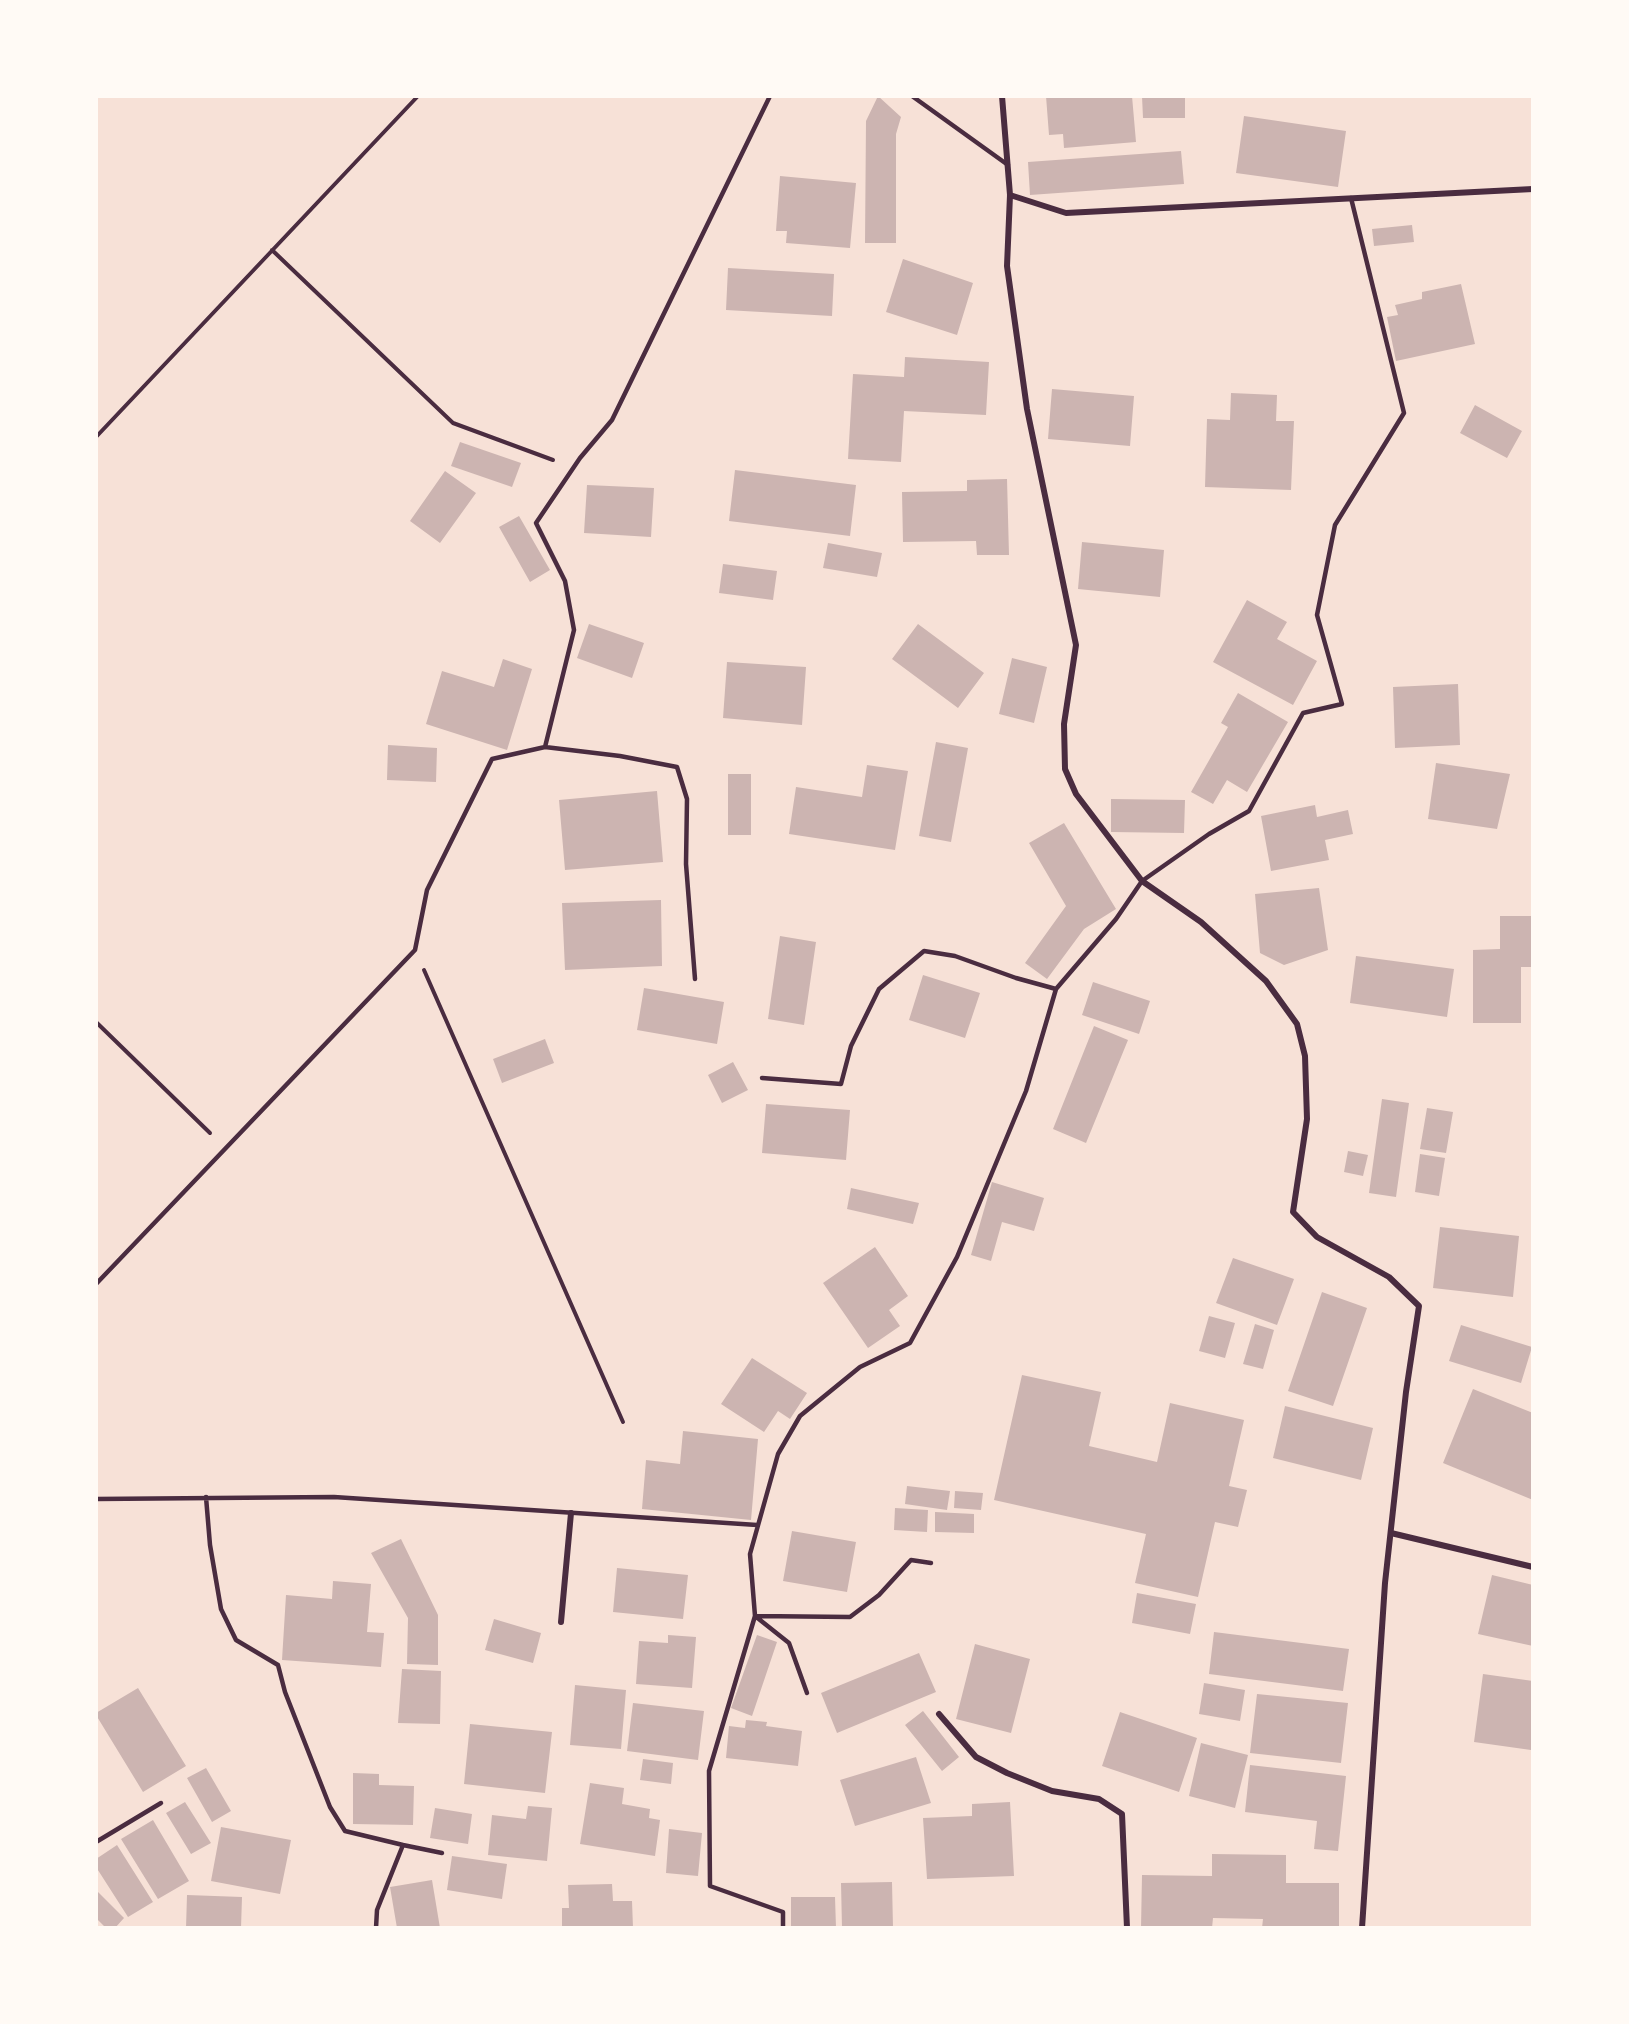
<!DOCTYPE html>
<html>
<head>
<meta charset="utf-8">
<style>
  body { margin:0 }
  #map { position:relative; width:1629px; height:2024px; overflow:hidden; background:#f7e1d7; font-family:"Work Sans",sans-serif }
  canvas { display:block }
  .frame { position:absolute; inset:0; border:98px solid #fffaf5; pointer-events:none }
</style>
</head>
<body>
<div id="map">
<canvas width="1629" height="2024"></canvas>
<div class="frame"></div>
</div>
<script>
const ctx = document.querySelector('canvas').getContext('2d');
ctx.lineJoin = 'round';
function fill(path, color) { ctx.fillStyle = color; ctx.fill(path, 'evenodd'); }
const toPath = rows => new Path2D(rows.map(r => 'M' + r).join(''));
function stroke(path, color, width, dash) { ctx.strokeStyle = color; ctx.lineWidth = width; ctx.lineCap = dash ? 'butt' : 'round'; ctx.setLineDash(dash || []); ctx.stroke(path); }
const building = toPath([
  [878,96,901,117,896,134,896,243,865,243,866,121],
  [1046,96,1132,96,1136,142,1064,148,1063,134,1049,135],
  [1142,96,1185,96,1185,118,1143,118],
  [1244,116,1346,131,1338,187,1236,173],
  [1181,151,1184,184,1030,195,1028,162],
  [780,176,856,183,850,248,786,243,787,231,776,231],
  [1412,225,1414,242,1374,246,1372,229],
  [903,259,973,283,957,335,886,312],
  [728,268,834,274,832,316,726,310],
  [1461,284,1475,344,1396,361,1387,317,1398,315,1395,305,1422,299,1422,292],
  [905,357,989,362,986,415,904,411,901,462,848,459,853,374,904,377],
  [1052,389,1134,396,1130,446,1048,439],
  [1231,393,1277,395,1276,421,1294,421,1291,490,1205,487,1207,419,1230,420],
  [1475,405,1522,431,1507,458,1460,433],
  [460,442,521,463,512,487,451,466],
  [735,470,856,485,850,536,729,521],
  [445,471,476,493,440,543,410,521],
  [1007,479,1009,555,977,555,976,541,903,542,902,492,967,491,967,480],
  [587,485,654,488,651,537,584,533],
  [519,516,550,570,530,582,499,527],
  [1082,542,1164,550,1160,597,1078,589],
  [828,543,882,553,877,577,823,568],
  [723,564,777,571,773,600,719,593],
  [1247,600,1287,622,1277,639,1317,661,1293,705,1213,662],
  [589,624,644,643,632,678,577,658],
  [918,624,984,673,958,708,892,659],
  [1012,658,1047,667,1034,723,999,714],
  [503,659,532,669,507,750,426,724,442,671,494,687],
  [727,662,806,667,802,725,723,718],
  [1458,684,1460,745,1395,748,1393,687],
  [1238,693,1288,722,1247,792,1227,780,1213,804,1191,792,1228,727,1221,723],
  [936,742,968,748,951,842,919,836],
  [388,745,437,748,436,782,387,780],
  [1436,763,1510,774,1497,829,1428,819],
  [867,765,908,771,895,850,789,834,796,787,862,797],
  [728,774,751,774,751,835,728,835],
  [657,791,663,862,565,870,559,800],
  [1111,799,1185,800,1184,833,1111,832],
  [1315,805,1317,817,1348,810,1353,834,1325,840,1329,860,1271,871,1261,816],
  [1064,823,1116,909,1084,929,1047,979,1025,963,1066,906,1029,843],
  [1319,888,1328,950,1284,965,1260,953,1255,894],
  [661,900,662,966,565,970,562,903],
  [1500,916,1533,916,1533,967,1521,967,1521,1023,1473,1023,1473,950,1500,949],
  [780,936,816,942,804,1025,768,1019],
  [1356,956,1454,969,1447,1017,1350,1003],
  [923,975,980,993,965,1038,909,1020],
  [1093,982,1150,1001,1139,1034,1082,1015],
  [644,988,724,1002,717,1044,637,1030],
  [1094,1026,1128,1040,1086,1143,1053,1129],
  [545,1039,554,1063,502,1083,493,1059],
  [733,1062,748,1090,722,1103,708,1075],
  [1382,1099,1409,1103,1396,1197,1369,1193],
  [766,1104,850,1110,846,1160,762,1153],
  [1427,1108,1453,1112,1446,1153,1420,1149],
  [1348,1151,1368,1155,1363,1176,1344,1172],
  [1420,1154,1445,1158,1439,1196,1415,1192],
  [992,1182,1044,1198,1034,1231,1002,1222,991,1261,971,1255],
  [851,1188,919,1203,913,1224,847,1209],
  [1440,1227,1519,1236,1513,1297,1433,1288],
  [875,1247,908,1296,889,1310,900,1326,868,1348,823,1283],
  [1233,1258,1294,1279,1277,1325,1216,1303],
  [1322,1292,1367,1308,1333,1406,1288,1391],
  [1209,1316,1235,1323,1225,1358,1199,1351],
  [1255,1324,1274,1330,1263,1369,1243,1364],
  [1461,1325,1532,1347,1521,1383,1449,1361],
  [752,1358,807,1393,790,1419,778,1411,764,1432,721,1404],
  [1022,1375,1101,1392,1089,1446,1157,1462,1170,1403,1244,1420,1229,1486,1247,1490,1238,1527,1215,1522,1198,1597,1135,1583,1146,1534,994,1500],
  [1473,1389,1533,1413,1533,1500,1443,1463],
  [1285,1406,1373,1428,1361,1480,1273,1458],
  [683,1431,758,1439,751,1520,642,1509,646,1460,680,1464],
  [907,1486,950,1491,947,1510,905,1504],
  [955,1491,983,1493,981,1510,954,1508],
  [895,1508,928,1510,927,1532,894,1530],
  [935,1512,974,1514,974,1533,935,1532],
  [792,1531,856,1542,847,1592,783,1581],
  [401,1539,438,1615,438,1665,407,1664,408,1618,371,1553],
  [617,1568,688,1575,683,1619,613,1612],
  [1492,1575,1533,1585,1533,1646,1478,1634],
  [333,1581,371,1584,367,1632,384,1633,381,1667,282,1660,286,1595,332,1599],
  [1137,1593,1196,1604,1190,1634,1132,1623],
  [494,1619,541,1633,533,1663,485,1650],
  [1214,1632,1349,1649,1343,1691,1209,1674],
  [668,1635,696,1637,692,1688,636,1684,639,1641,668,1643],
  [757,1635,777,1642,752,1716,731,1708],
  [975,1644,1030,1659,1011,1733,956,1719],
  [919,1653,936,1692,837,1733,821,1693],
  [402,1669,441,1671,440,1724,398,1723],
  [1483,1674,1533,1681,1533,1733,1531,1750,1474,1742],
  [1204,1683,1245,1690,1240,1721,1199,1714],
  [575,1685,626,1690,621,1749,570,1745],
  [138,1688,186,1766,143,1792,96,1715,96,1713],
  [1257,1694,1348,1703,1341,1763,1250,1753],
  [633,1703,704,1711,698,1760,627,1751],
  [923,1711,959,1757,942,1771,905,1725],
  [1120,1712,1197,1738,1179,1792,1102,1766],
  [746,1720,767,1722,766,1726,802,1731,798,1766,726,1758,729,1726,745,1728],
  [470,1724,552,1732,545,1793,464,1784],
  [1201,1743,1248,1755,1235,1808,1189,1796],
  [916,1757,931,1803,855,1826,840,1780],
  [643,1759,673,1763,671,1784,640,1780],
  [1250,1765,1346,1776,1338,1851,1314,1849,1317,1821,1245,1812],
  [206,1768,231,1811,212,1822,187,1778],
  [353,1773,379,1774,379,1785,414,1786,413,1825,353,1824],
  [590,1783,624,1788,622,1804,650,1809,649,1818,660,1820,655,1856,580,1844],
  [185,1802,211,1843,191,1854,166,1813],
  [1010,1802,1014,1876,927,1879,923,1818,972,1816,972,1804],
  [528,1806,552,1808,547,1861,488,1855,492,1815,526,1819],
  [435,1808,472,1814,468,1844,430,1838],
  [153,1820,189,1881,158,1899,121,1839],
  [221,1827,291,1840,280,1894,211,1881],
  [669,1829,702,1833,698,1876,666,1873],
  [117,1845,153,1902,128,1917,96,1867,96,1859],
  [1212,1854,1286,1855,1286,1883,1339,1883,1339,1928,1262,1928,1263,1919,1213,1918,1212,1928,1141,1928,1142,1875,1212,1876],
  [452,1856,507,1864,502,1899,447,1890],
  [432,1880,440,1928,397,1928,390,1887],
  [892,1882,893,1928,842,1928,841,1883],
  [612,1884,613,1901,632,1901,633,1928,562,1928,562,1908,569,1908,568,1885],
  [96,1890,124,1918,115,1928,106,1928,96,1918],
  [187,1895,242,1897,241,1928,186,1928],
  [791,1897,835,1897,836,1928,791,1928]
]);
const path = toPath([
  [272,250,453,423,553,460],
  [96,437,418,96],
  [424,970,623,1422],
  [96,1022,210,1133]
]);
const service = toPath([
  [912,96,1008,165],
  [545,747,620,756,677,767,687,799,686,864,695,979],
  [762,1078,841,1084,851,1046,879,989,924,951,955,956,1016,978,1056,989],
  [96,1284,415,950,427,890,492,759,545,747,574,630,565,581,536,523,580,458,612,420,770,96],
  [206,1497,210,1545,221,1609,236,1640,278,1665,285,1692,330,1807,345,1831,403,1845],
  [96,1499,334,1497,757,1525],
  [755,1616,850,1617,879,1595,911,1560,931,1563],
  [755,1616,789,1643,807,1693],
  [96,1842,161,1803],
  [376,1928,377,1910,403,1845,442,1853],
  [783,1928,783,1912,710,1886,709,1771,755,1616,750,1554,778,1454,800,1416,860,1367,910,1343,957,1257,1026,1091,1056,989,1116,919,1142,881,1209,834,1249,811,1303,713,1342,704,1317,615,1335,525,1404,413,1351,198]
]);
const minor = toPath([
  [1002,96,1010,195,1007,266,1027,409,1076,645,1064,724,1065,769,1076,794,1142,881,1201,922,1266,981,1297,1024,1305,1056,1307,1119,1293,1212,1317,1237,1389,1277,1419,1306,1406,1392,1385,1583,1362,1928],
  [1010,195,1066,213,1533,189],
  [1391,1533,1533,1567],
  [561,1622,571,1513],
  [939,1714,976,1757,1007,1773,1052,1791,1099,1799,1122,1814,1127,1928]
]);
fill(building, '#ccb4b1');
stroke(path, '#4a2c40', 4);
stroke(service, '#4a2c40', 4.5);
stroke(minor, '#4a2c40', 6);
</script>
</body>
</html>
